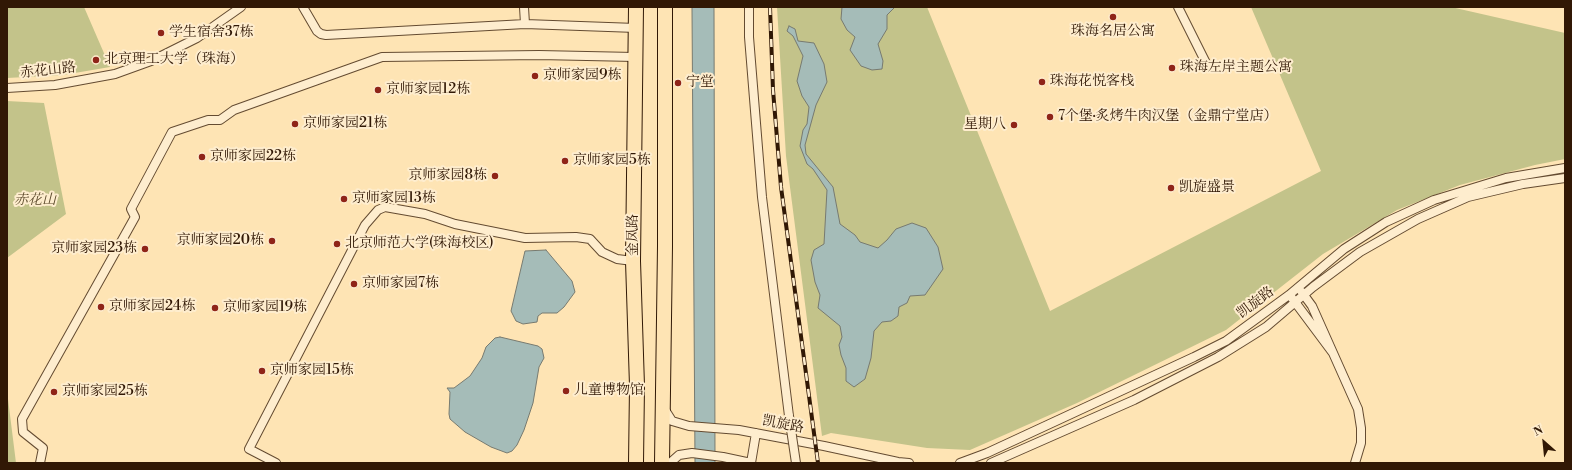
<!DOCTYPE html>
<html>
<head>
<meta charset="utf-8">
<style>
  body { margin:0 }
  #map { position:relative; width:1572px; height:470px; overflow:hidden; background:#fee4b4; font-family:"Libre Bodoni",serif }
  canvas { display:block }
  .frame { position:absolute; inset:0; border:8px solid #311805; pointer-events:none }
  .north { position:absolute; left:1524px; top:422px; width:40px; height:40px; -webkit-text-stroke:3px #feedce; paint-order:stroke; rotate:333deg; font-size:11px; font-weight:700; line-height:16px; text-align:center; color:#311805 }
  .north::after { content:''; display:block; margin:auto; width:14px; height:18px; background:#311805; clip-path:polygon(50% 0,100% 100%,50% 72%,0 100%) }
</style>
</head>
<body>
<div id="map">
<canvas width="1572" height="470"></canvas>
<div class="frame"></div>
<div class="north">N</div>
</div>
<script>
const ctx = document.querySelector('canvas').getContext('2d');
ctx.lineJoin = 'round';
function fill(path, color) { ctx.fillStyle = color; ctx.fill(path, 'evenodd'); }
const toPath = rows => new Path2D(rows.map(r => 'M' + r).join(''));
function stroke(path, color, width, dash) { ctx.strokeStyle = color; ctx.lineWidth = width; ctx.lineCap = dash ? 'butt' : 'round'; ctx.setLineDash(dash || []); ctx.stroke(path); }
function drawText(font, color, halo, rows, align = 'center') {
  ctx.font = font + ' "Libre Bodoni","Noto Serif SC",serif'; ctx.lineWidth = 4; ctx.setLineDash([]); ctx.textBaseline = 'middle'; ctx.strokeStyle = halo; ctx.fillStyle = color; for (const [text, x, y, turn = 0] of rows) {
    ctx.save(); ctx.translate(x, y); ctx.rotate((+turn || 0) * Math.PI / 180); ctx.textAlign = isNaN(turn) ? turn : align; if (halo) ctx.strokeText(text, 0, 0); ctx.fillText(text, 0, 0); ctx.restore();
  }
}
const green = toPath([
  [8,7,84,7,110,67,63,75,7,78],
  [777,7,927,7,1050,311,1321,171,1251,7,1451,7,1565,33,1565,159,1535,165,1460,185,1397,210,1323,254,1226,330,1077,403,970,450,927,448,831,433,822,436,786,156],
  [7,101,44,103,66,214,7,258],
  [7,391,16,463,7,463]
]);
const water = toPath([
  [692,7,714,7,715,463,695,463,692,7],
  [842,7,895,7,887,15,887,29,878,44,883,61,882,69,872,70,861,66,850,50,855,37,847,30,841,19,842,7],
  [789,26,795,29,798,41,814,43,824,64,827,82,816,105,805,145,806,154,833,187,840,224,855,235,860,242,878,248,887,240,896,229,912,223,926,228,938,247,943,269,925,295,910,296,907,303,899,307,898,316,891,321,882,322,874,331,871,358,865,379,854,387,846,381,846,368,841,355,839,345,842,337,840,326,818,308,820,295,815,282,811,260,814,250,824,244,827,190,813,169,807,164,800,146,803,130,807,124,809,107,802,96,797,81,803,56,793,36,787,31,789,26],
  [546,250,572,281,575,292,564,307,557,313,542,313,538,316,537,322,523,324,516,321,511,311,525,251,546,250],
  [500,337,538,346,542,349,544,358,539,367,533,403,524,430,517,445,512,451,507,453,491,447,465,432,450,419,449,414,450,392,447,388,454,388,470,376,482,358,486,347,495,338,500,337]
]);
const minor = toPath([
  [303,7,317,31,321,34,326,35,525,24,636,28],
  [524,7,525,24],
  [749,7,749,37,762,197,789,416],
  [1178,7,1207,65],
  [7,88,55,85,115,74,151,61,197,38,241,7],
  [1292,298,1333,353,1312,306,1301,291],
  [1333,353,1358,409,1361,428,1361,443,1355,463],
  [665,410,672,421,689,426,739,430,824,446,898,462,909,463],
  [40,463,43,448,23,432,22,419,135,217,131,209,172,132,208,120,220,120,234,110,382,57,539,55,635,57],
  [276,463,249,449,365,225,378,210,385,207,425,214,455,224,525,238,576,237,590,239,602,252,617,259,633,261],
  [670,463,679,455,692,453,723,457,751,463,756,433],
  [960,463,987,453,1194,357,1226,341,1289,295,1344,249,1386,222,1434,200,1506,178,1565,168],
  [991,463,1134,400,1218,357,1266,327,1313,287,1360,252,1418,219,1468,197,1523,184,1565,178]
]);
const trunk = toPath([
  [636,463,637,386,633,261,636,7],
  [662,463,665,246,665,7]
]);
const rail = toPath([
  [770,7,773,90,781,187,818,463]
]);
const minorBridge = toPath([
  [789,416,796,463]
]);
const markers = [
  [1113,17,4,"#8f2418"],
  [161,33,4,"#8f2418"],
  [96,60,4,"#8f2418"],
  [1172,68,4,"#8f2418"],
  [535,76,4,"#8f2418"],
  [1042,82,4,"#8f2418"],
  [678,83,4,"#8f2418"],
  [378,90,4,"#8f2418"],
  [1050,117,4,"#8f2418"],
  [295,124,4,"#8f2418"],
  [1014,125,4,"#8f2418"],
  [202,157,4,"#8f2418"],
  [565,161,4,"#8f2418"],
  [495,176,4,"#8f2418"],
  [1171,188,4,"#8f2418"],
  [344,199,4,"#8f2418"],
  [272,241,4,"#8f2418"],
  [337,244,4,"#8f2418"],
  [145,249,4,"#8f2418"],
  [354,284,4,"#8f2418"],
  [101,307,4,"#8f2418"],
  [215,308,4,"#8f2418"],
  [262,371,4,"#8f2418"],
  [566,391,4,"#8f2418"],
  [54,392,4,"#8f2418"]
];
const poiNames = [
  ["珠海名居公寓",1113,32,"center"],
  ["学生宿舍37栋",169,33],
  ["北京理工大学（珠海）",104,60],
  ["珠海左岸主题公寓",1180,68],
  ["京师家园9栋",543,76],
  ["珠海花悦客栈",1050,82],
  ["宁堂",686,83],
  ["京师家园12栋",386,90],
  ["7个堡·炙烤牛肉汉堡（金鼎宁堂店）",1058,117],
  ["京师家园21栋",303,124],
  ["星期八",1006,125,"right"],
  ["京师家园22栋",210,157],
  ["京师家园5栋",573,161],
  ["京师家园8栋",487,176,"right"],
  ["凯旋盛景",1179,188],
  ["京师家园13栋",352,199],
  ["京师家园20栋",264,241,"right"],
  ["北京师范大学(珠海校区)",345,244],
  ["京师家园23栋",137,249,"right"],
  ["京师家园7栋",362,284],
  ["京师家园24栋",109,307],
  ["京师家园19栋",223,308],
  ["京师家园15栋",270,371],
  ["儿童博物馆",574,391],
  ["京师家园25栋",62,392]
];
const streetNames = [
  ["赤花山路",48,71,-6],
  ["金凤路",634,235,-90],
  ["凯旋路",1256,303,-37],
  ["凯旋路",783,425,11]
];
const parkNames = [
  ["赤花山",35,201]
];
fill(green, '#c3c38a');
fill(water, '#a5bcb8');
stroke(water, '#777a70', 1);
stroke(minor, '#644b31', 10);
stroke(trunk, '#311805', 16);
stroke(minor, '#feedce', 8);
stroke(trunk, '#fee4b4', 14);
stroke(rail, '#311805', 4);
stroke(rail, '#feedce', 2.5, [8]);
stroke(minorBridge, '#644b31', 10, []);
stroke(minorBridge, '#feedce', 8);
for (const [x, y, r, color] of markers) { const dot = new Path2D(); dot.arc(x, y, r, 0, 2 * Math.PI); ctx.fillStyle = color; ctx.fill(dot); stroke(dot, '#feedce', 1.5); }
drawText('14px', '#311805', '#feedce', poiNames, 'left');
drawText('14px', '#311805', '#feedce', streetNames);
drawText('italic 14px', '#5d4b2d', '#feedce', parkNames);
</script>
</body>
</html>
